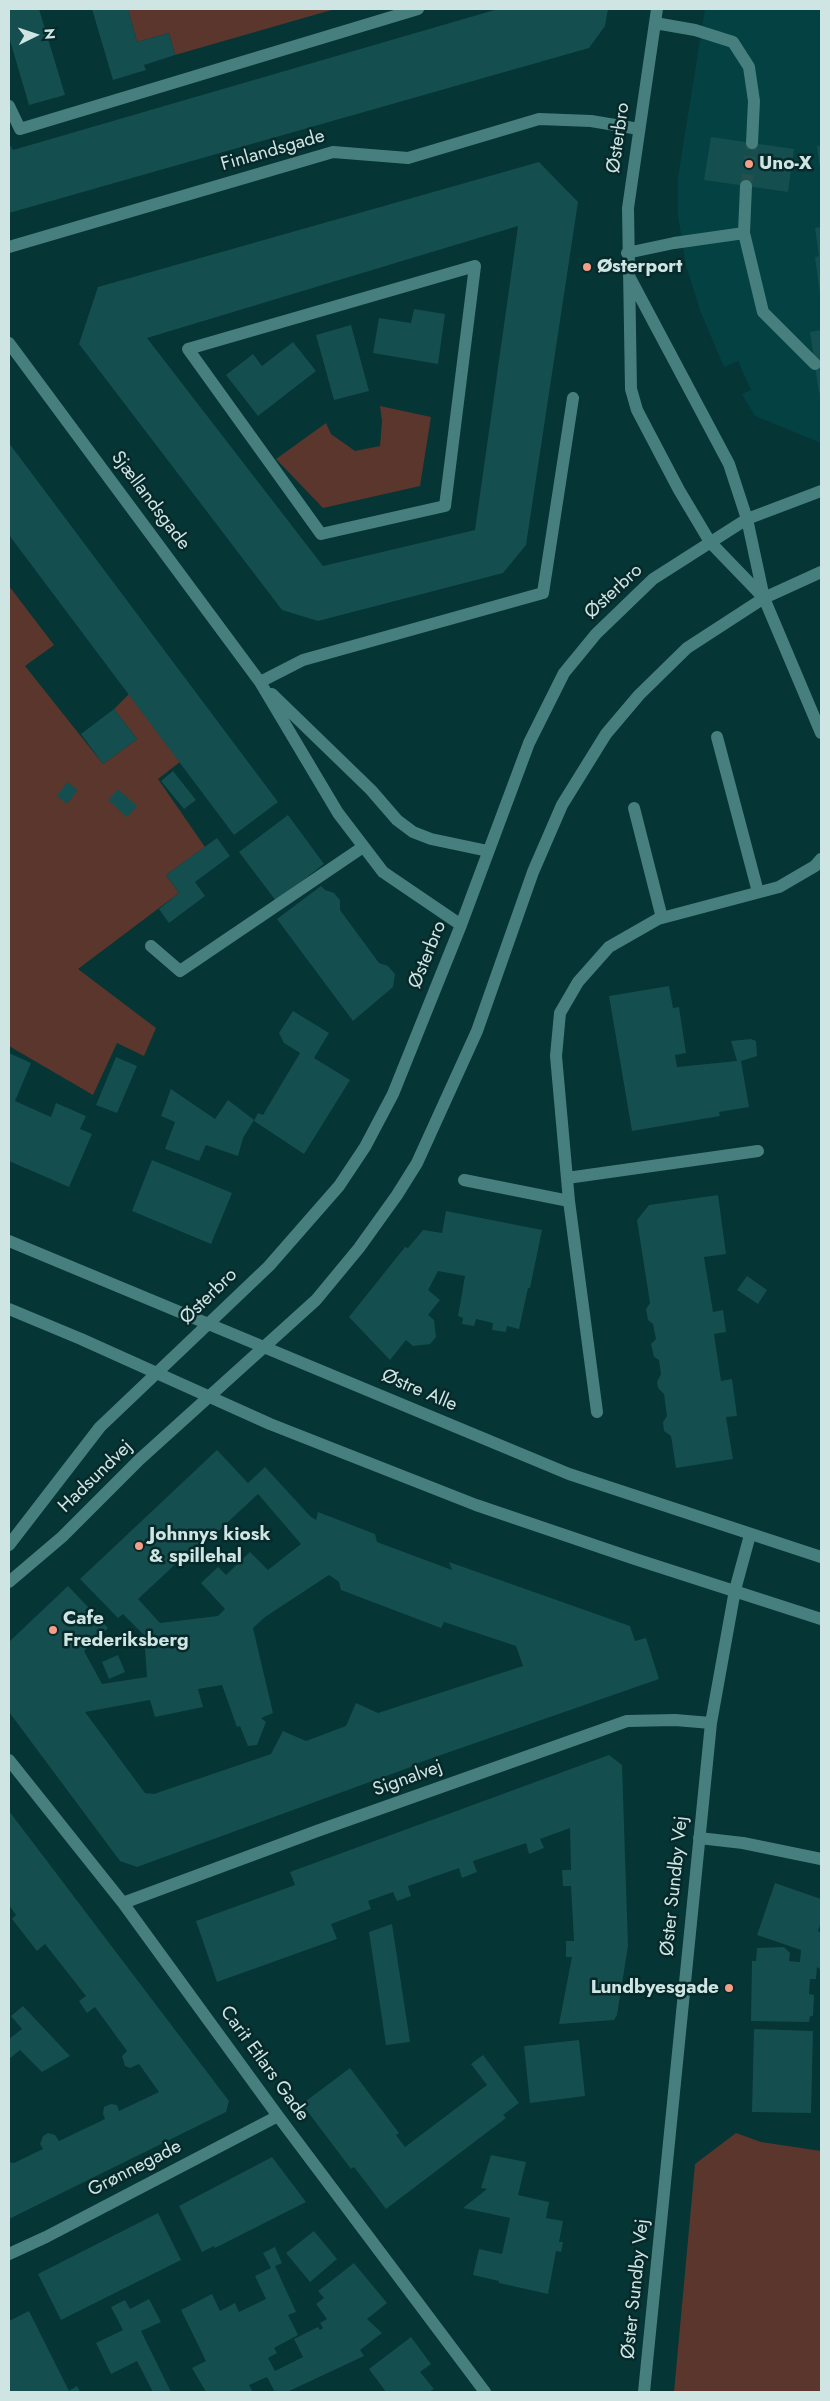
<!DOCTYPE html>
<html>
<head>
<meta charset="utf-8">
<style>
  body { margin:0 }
  #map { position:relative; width:830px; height:2401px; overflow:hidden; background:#053535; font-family:Jost,sans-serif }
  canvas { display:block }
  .frame { position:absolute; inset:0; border:10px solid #cee5e4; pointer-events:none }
  .north { position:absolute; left:10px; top:10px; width:50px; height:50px; -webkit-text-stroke:4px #07292a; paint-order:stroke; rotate:86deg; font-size:14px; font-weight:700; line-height:20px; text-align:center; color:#cee5e4 }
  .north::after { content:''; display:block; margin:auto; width:18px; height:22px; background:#cee5e4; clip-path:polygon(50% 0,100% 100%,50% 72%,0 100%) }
</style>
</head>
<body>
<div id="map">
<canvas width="830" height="2401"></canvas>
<div class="frame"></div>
<div class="north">N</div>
</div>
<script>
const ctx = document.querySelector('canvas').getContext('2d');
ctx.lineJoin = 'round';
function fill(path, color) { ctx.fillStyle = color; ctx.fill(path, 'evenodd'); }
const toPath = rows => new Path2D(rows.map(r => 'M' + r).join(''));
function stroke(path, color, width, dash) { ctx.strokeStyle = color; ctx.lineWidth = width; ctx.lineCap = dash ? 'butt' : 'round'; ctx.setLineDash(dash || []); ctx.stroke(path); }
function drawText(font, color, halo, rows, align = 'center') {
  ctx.font = font + ' Jost,sans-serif'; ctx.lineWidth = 5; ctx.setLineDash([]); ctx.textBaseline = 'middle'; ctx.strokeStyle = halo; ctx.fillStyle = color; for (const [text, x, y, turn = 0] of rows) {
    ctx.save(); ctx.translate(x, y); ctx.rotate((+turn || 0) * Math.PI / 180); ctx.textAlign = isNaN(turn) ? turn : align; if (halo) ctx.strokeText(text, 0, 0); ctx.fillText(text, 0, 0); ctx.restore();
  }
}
const built = toPath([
  [705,9,821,9,821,443,755,416,742,394,751,390,738,361,724,367,701,313,686,266,678,216,678,177]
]);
const green = toPath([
  [128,9,335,9,175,55,169,33,137,42],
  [380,406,431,417,420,486,323,508,276,459,326,423,331,434,355,451,380,446,382,421],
  [9,586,54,645,25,666,103,764,137,739,114,709,129,694,180,762,158,779,205,847,166,875,179,893,78,969,156,1028,144,1056,117,1043,93,1095,9,1046],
  [736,2133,761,2142,821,2151,821,2392,674,2392,695,2164]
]);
const building = toPath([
  [9,9,39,9,65,95,29,105,9,37],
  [92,9,128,9,137,42,169,33,175,55,144,65,146,70,113,80],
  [498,9,608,9,605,26,589,48,9,213,9,144,13,150],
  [711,137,794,149,788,192,704,180],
  [817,146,821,146,821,168,820,168],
  [539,162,578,202,526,545,503,573,318,621,282,610,79,344,98,287],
  [518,226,475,530,323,566,147,338],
  [821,227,821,294,820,294,815,257,819,256,815,228],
  [414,309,445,314,438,364,373,353,379,318,411,323],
  [351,325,369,391,334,400,316,335],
  [821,330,821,392,819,393,810,332],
  [293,342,316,371,258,416,226,375,253,354,262,366],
  [9,443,278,802,234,835,9,535],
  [114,709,137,739,103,764,81,734],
  [173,771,196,800,184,809,161,781],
  [67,782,78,790,67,804,57,796],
  [118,789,137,806,127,817,108,800],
  [288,815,324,864,276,901,239,852],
  [217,838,230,856,195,882,205,896,169,923,159,909,179,893,166,875],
  [321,886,325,890,334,893,340,900,340,910,379,963,388,966,395,974,393,987,353,1021,277,919],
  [669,986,673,1008,679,1007,686,1053,675,1055,677,1067,737,1061,731,1041,751,1039,756,1041,757,1056,741,1061,749,1107,719,1112,720,1116,632,1131,609,996],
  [293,1011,329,1033,314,1058,350,1080,304,1154,254,1121,258,1113,263,1115,300,1053,284,1043,279,1033],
  [9,1053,31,1063,15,1101,51,1117,56,1103,86,1116,80,1129,92,1134,69,1187,9,1161],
  [116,1057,137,1066,117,1113,96,1105],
  [171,1089,215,1119,228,1100,254,1120,243,1138,238,1156,206,1145,199,1161,165,1149,175,1122,161,1116],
  [152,1160,232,1193,211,1244,132,1211],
  [718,1195,726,1254,704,1257,713,1312,723,1310,726,1332,714,1334,721,1381,732,1379,737,1416,726,1417,733,1459,676,1468,671,1436,664,1431,663,1422,667,1416,664,1394,658,1388,657,1382,661,1374,659,1360,654,1357,651,1344,656,1339,653,1324,648,1320,646,1309,650,1303,637,1220,649,1205],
  [446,1211,542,1230,530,1288,528,1288,519,1329,507,1326,506,1332,492,1330,493,1323,476,1319,474,1326,462,1324,463,1318,458,1316,465,1276,438,1271,428,1290,440,1300,428,1315,434,1320,436,1337,430,1344,413,1346,406,1340,390,1360,349,1317,405,1247,408,1248,423,1230,442,1233],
  [747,1276,767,1290,758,1304,737,1290],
  [217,1450,248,1483,265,1467,310,1516,316,1520,318,1512,375,1534,377,1542,452,1570,449,1562,630,1626,635,1641,646,1638,659,1679,418,1763,419,1764,137,1867,120,1861,9,1712,9,1642,68,1586,108,1628,84,1651,102,1684,147,1677,145,1649,140,1639,144,1635,123,1614,118,1618,80,1579],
  [258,1494,301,1544,268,1570,250,1552,226,1575,218,1567,201,1583,225,1609,218,1616,160,1623,138,1599,196,1545,199,1549],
  [329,1575,339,1582,341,1590,441,1628,444,1622,516,1646,523,1666,378,1713,356,1703,346,1726,306,1741,283,1731,271,1754,154,1794,145,1793,85,1712,150,1700,155,1717,203,1707,198,1689,222,1685,237,1727,240,1726,248,1746,257,1745,266,1722,261,1718,273,1713,253,1628,265,1617],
  [118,1655,125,1672,109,1679,102,1662],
  [609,1755,622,1765,628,1946,617,2015,614,2020,559,2024,572,1957,566,1957,566,1941,574,1941,571,1886,563,1886,562,1870,571,1870,570,1828,540,1839,544,1848,529,1854,526,1843,473,1861,477,1872,462,1878,459,1868,408,1886,411,1896,397,1901,393,1892,368,1901,371,1909,331,1924,337,1939,217,1982,196,1921,295,1885,290,1872],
  [9,1811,229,2101,226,2112,9,2219,9,2162,14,2163,43,2149,40,2144,43,2136,48,2133,55,2135,59,2141,105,2119,103,2114,104,2107,111,2104,117,2105,119,2111,159,2092,139,2064,130,2068,125,2066,122,2056,127,2051,95,2007,87,2013,79,2001,86,1996,45,1944,37,1951,12,1919,16,1915,9,1905],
  [775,1883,821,1899,821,1922,818,1931,821,1933,821,1970,817,1967,816,1979,810,1979,809,1994,814,1995,813,2016,810,2016,809,2022,751,2021,752,1961,756,1961,757,1948,784,1947,790,1953,789,1961,800,1962,801,1950,757,1935],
  [392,1924,410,2042,386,2045,369,1932],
  [23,2006,70,2056,42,2072,20,2050,9,2059,9,2039,22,2029,11,2016],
  [754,2029,813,2031,811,2113,752,2112],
  [579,2040,585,2096,530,2103,524,2046],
  [483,2055,519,2103,503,2115,506,2118,386,2209,354,2167,351,2169,302,2104,350,2068,399,2133,396,2135,405,2147,487,2085,471,2064],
  [491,2155,526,2162,518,2195,549,2202,546,2218,563,2221,559,2242,563,2242,561,2252,556,2251,548,2294,499,2283,499,2281,473,2275,479,2249,502,2254,510,2218,463,2208,487,2189,481,2188],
  [272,2157,306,2202,215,2248,214,2246,202,2252,179,2206],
  [158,2213,181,2260,61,2320,38,2274],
  [314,2231,337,2259,310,2282,286,2253],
  [275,2247,282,2263,275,2266,296,2312,288,2315,298,2335,274,2348,277,2353,268,2358,275,2371,303,2357,294,2339,318,2327,320,2330,323,2328,320,2323,327,2319,316,2304,324,2298,318,2291,354,2263,387,2303,367,2319,382,2333,360,2350,364,2356,287,2392,275,2392,267,2377,249,2385,253,2392,206,2392,192,2368,206,2361,181,2310,212,2294,220,2311,235,2303,239,2312,266,2299,255,2276,271,2268,263,2253],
  [149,2299,161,2322,141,2331,171,2392,153,2392,137,2361,111,2374,96,2343,123,2330,111,2307,125,2300,130,2309],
  [29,2311,69,2391,77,2386,80,2392,11,2392,9,2389,9,2321],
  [411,2337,431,2364,420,2372,434,2389,429,2392,386,2392,369,2369]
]);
const minorTunnel = toPath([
  [746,186,752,143]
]);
const minor = toPath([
  [657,9,628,208,631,389,637,410,679,490,710,542,764,598],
  [655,23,695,30,733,42,749,67,754,101,752,143],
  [9,106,20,129,418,9],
  [744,233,763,312,815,364],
  [9,247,333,152,408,158,539,119,591,121,639,129],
  [627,253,674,243,744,233,746,186],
  [475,266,445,506,321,534,188,349,475,266],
  [629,276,729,464,747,519,764,598,821,733],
  [9,343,260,682,338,813,383,872,461,925],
  [260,682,303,660,543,593,573,398],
  [272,694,371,790,397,820,413,832,431,839,488,851],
  [717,737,758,892],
  [634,808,662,918],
  [151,946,180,971,363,847],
  [567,1178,758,1151],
  [464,1180,569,1201],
  [9,1241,569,1474,821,1557],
  [9,1309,81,1339,270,1424,476,1505,635,1559,821,1619],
  [597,1412,569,1201,556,1056,560,1013,578,982,609,947,658,919,779,887,815,866,821,859],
  [9,1545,100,1427,269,1266,339,1186,365,1147,393,1094,461,925,529,743,564,673,596,634,653,579,747,519,821,491],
  [9,1582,62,1537,140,1459,316,1300,359,1248,397,1195,417,1163,477,1031,533,872,562,805,606,734,639,695,687,648,764,598,821,572],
  [9,1760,123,1903,278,2116,485,2392],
  [699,1838,743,1843,821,1859],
  [123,1903,317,1831,627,1721,675,1720,711,1723],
  [9,2254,46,2237,278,2116],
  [644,2392,711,1723,735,1590,750,1535]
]);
const markers = [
  [749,164,5,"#f49e88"],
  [587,267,5,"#f49e88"],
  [139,1546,5,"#f49e88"],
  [53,1630,5,"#f49e88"],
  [729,1988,5,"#f49e88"]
];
const streetNames = [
  ["Østerbro",619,138,-82],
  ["Finlandsgade",273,151,-16],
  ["Sjællandsgade",150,501,53],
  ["Østerbro",614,592,-43],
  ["Østerbro",428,955,-68],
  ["Østerbro",209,1297,-44],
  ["Østre Alle",419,1391,23],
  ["Hadsundvej",96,1477,-44],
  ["Signalvej",408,1779,-20],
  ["Øster Sundby Vej",675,1886,-84],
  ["Carit Etlars Gade",264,2064,54],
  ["Grønnegade",135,2169,-27],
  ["Øster Sundby Vej",636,2289,-84]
];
const poiNames = [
  ["Uno-X",759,164],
  ["Østerport",597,267],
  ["Johnnys kiosk",149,1535],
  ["& spillehal",149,1557],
  ["Cafe",63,1619],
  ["Frederiksberg",63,1641],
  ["Lundbyesgade",719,1988,"right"]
];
fill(built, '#044142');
fill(green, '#5b362c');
fill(building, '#154e4f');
stroke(minorTunnel, '#234f4f', 12, [12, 6]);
stroke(minor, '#477f7f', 12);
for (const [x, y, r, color] of markers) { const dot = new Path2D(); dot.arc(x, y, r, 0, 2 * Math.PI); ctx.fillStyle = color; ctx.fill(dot); stroke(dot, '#07292a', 2); }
drawText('19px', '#cee5e4', '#07292a', streetNames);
drawText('bold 19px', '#cee5e4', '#07292a', poiNames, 'left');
</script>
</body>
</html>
